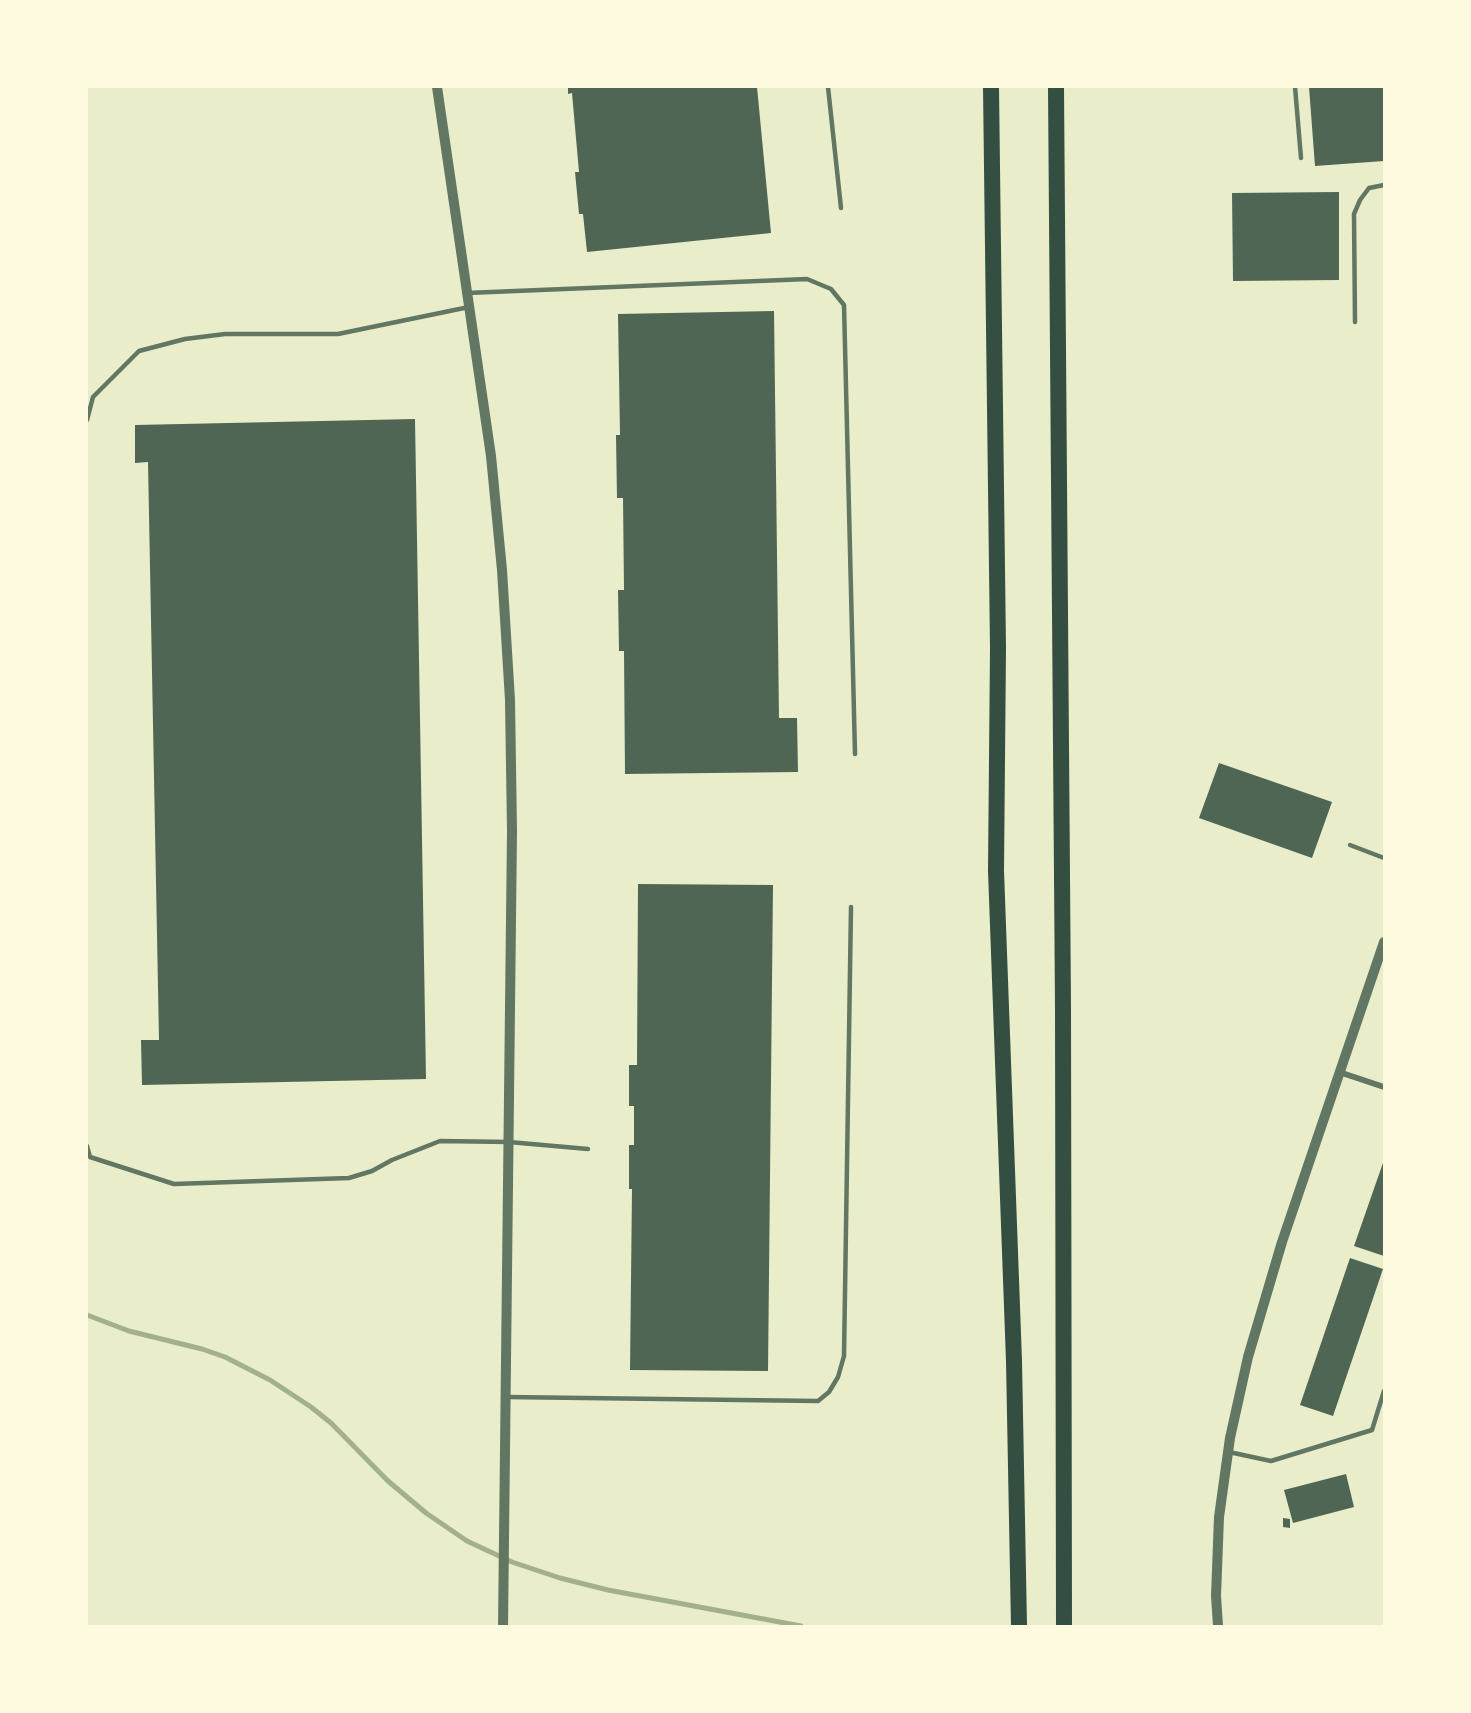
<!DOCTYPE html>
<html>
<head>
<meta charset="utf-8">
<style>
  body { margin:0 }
  #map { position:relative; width:1471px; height:1713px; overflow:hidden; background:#e9edc9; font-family:"Source Sans 3",sans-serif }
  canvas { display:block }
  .frame { position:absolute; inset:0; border:88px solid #fefae0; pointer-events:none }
</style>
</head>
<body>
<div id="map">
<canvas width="1471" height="1713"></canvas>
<div class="frame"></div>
</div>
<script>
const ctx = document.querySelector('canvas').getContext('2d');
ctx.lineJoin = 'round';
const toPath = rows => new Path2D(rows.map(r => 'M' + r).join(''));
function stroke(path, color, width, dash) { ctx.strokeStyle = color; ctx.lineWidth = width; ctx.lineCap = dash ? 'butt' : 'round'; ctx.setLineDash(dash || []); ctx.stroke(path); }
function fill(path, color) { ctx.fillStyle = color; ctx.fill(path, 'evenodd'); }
const stream = toPath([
  [87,1315,129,1331,202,1349,225,1357,270,1380,311,1407,331,1423,388,1481,426,1513,467,1541,512,1562,560,1578,608,1590,801,1626]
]);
const building = toPath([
  [568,87,757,87,771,233,587,252,583,214,579,214,575,172,579,172,572,93,568,94],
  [1309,87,1384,87,1384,161,1315,166],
  [1339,192,1339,280,1233,281,1232,193],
  [774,311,779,718,797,718,798,772,625,774,624,651,619,651,618,590,624,590,623,498,617,498,616,435,620,435,618,314],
  [415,419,426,1079,142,1085,141,1040,159,1040,148,462,135,463,135,425],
  [1219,763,1332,802,1312,858,1199,818],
  [638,884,773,885,768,1371,630,1370,632,1189,629,1189,629,1145,634,1145,634,1106,629,1106,629,1065,637,1065],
  [1384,1160,1384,1256,1354,1246],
  [1350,1258,1383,1269,1333,1416,1300,1405],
  [1346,1474,1354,1507,1293,1523,1284,1490],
  [1283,1518,1290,1519,1290,1528,1283,1527]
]);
const service = toPath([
  [828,87,841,208],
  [1295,87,1301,158],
  [467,293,807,279,831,289,844,305,855,754],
  [1355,322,1354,214,1360,200,1369,188,1384,185],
  [87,420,93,397,139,351,185,339,225,334,338,334,469,307],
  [1350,845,1384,858],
  [87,1146,90,1157,174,1184,349,1178,372,1171,392,1160,440,1141,509,1142,588,1149],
  [506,1397,818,1401,829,1392,838,1377,844,1356,851,907],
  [1229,1452,1271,1461,1372,1430,1384,1391]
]);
const minor = toPath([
  [1339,1072,1384,1087]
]);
const tertiary = toPath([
  [437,87,491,456,502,570,510,700,512,831,503,1626],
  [1218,1626,1216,1596,1219,1517,1230,1438,1248,1357,1282,1242,1384,942]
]);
const motorway = toPath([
  [991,87,998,648,996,871,1014,1361,1019,1626],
  [1056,87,1063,1007,1064,1626]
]);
stroke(stream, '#a3b18a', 5);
fill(building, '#4f6655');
stroke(service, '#617663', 4.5);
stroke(minor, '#617663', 6);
stroke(tertiary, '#617663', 10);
stroke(motorway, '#344e41', 16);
</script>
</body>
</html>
